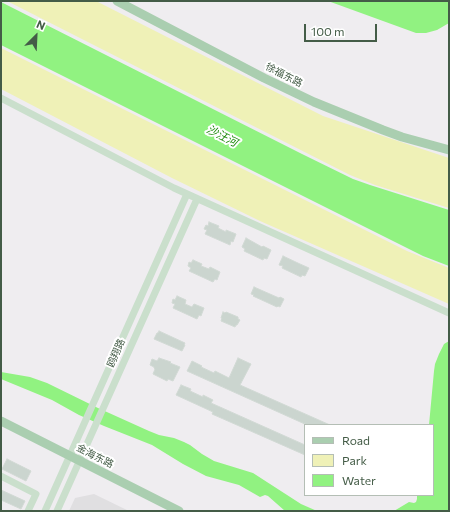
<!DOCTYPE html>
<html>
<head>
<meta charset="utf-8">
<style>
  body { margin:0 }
  #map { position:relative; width:450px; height:512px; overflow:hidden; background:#efedf0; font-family:Commissioner,sans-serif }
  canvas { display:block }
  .frame { position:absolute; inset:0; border:2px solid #445c47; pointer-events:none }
  .legend { position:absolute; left:304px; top:424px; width:130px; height:72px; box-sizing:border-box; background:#fff; border:1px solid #b4beb5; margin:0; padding:5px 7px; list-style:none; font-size:12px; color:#445c47 }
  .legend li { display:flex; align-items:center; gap:8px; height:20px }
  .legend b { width:20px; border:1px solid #b4beb5 }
  .north { position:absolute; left:16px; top:16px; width:40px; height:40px; -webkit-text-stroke:3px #fff; paint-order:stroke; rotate:24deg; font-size:11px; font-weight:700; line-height:16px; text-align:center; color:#445c47 }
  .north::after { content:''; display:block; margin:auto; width:14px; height:18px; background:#445c47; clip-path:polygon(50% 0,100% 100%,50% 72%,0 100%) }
  .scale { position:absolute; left:304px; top:24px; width:73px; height:18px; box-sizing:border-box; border:2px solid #445c47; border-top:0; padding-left:5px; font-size:12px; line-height:14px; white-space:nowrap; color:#445c47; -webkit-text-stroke:3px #fff; paint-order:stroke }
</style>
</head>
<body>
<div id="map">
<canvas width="450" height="512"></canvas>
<div class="frame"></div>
<ul class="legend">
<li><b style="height:5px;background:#aaceb0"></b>Road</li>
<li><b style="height:11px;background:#eff1b7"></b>Park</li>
<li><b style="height:11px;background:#91f281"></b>Water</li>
</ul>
<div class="north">N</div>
<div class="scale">100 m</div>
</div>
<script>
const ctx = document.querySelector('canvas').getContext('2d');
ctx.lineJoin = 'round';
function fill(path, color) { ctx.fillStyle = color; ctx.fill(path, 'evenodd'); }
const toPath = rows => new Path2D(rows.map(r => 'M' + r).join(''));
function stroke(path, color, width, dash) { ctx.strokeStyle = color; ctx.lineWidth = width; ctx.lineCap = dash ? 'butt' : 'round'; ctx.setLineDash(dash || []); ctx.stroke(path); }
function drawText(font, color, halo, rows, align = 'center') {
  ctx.font = font + ' Commissioner,"Noto Sans SC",sans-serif'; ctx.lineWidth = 4; ctx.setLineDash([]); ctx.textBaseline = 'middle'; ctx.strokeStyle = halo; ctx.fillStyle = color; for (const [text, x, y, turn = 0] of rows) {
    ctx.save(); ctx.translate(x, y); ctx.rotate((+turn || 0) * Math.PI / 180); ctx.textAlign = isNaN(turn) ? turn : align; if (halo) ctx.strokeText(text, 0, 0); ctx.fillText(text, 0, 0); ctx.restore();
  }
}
const education = toPath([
  [94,494,129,511,69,511,75,498]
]);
const green = toPath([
  [7,1,96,1,323,116,449,158,449,208,375,185,350,175],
  [1,48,407,251,449,268,449,304,260,221,172,178,1,89]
]);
const water = toPath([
  [328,1,449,1,449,23,437,30,426,33,416,33],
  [1,2,302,154,353,179,370,185,449,210,449,266,423,256,1,45],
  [449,341,449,511,394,511,409,502,414,503,416,502,417,499,417,495,433,495,433,425,429,425,434,371,435,364,439,354,444,344],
  [1,372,30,377,47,383,98,408,149,431,159,435,174,438,184,442,190,445,202,454,214,461,253,473,301,504,317,511,285,511,268,496,265,495,260,497,239,485,206,476,183,464,152,445,104,426,79,415,52,400,1,379]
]);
const building = toPath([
  [209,222,219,226,218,228,226,232,226,230,236,234,233,242,231,241,230,245,205,234,207,230,204,229,206,225,208,226,209,222],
  [246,238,262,247,263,246,271,250,267,259,264,258,263,260,244,251,245,249,242,247,246,238],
  [283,256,300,264,309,268,305,276,302,275,301,277,282,268,283,266,279,265,283,256],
  [193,260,202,264,201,266,209,269,210,267,220,272,217,280,215,279,213,282,189,271,191,268,188,266,189,262,191,263,193,260],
  [254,287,279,298,280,297,284,299,280,307,278,306,277,307,253,296,254,295,251,294,254,287],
  [177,296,186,300,185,304,192,307,194,304,204,308,201,316,199,315,197,319,173,308,175,304,172,303,173,299,175,300,177,296],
  [223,312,225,313,226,312,238,317,238,319,240,320,237,325,236,325,235,327,221,321,222,318,221,318,223,312],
  [159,331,185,343,184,345,185,345,182,351,154,339,157,333,158,333,159,331],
  [159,358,171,362,170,363,180,367,173,381,168,379,167,381,153,374,155,369,154,368,154,367,150,365,152,359,157,361,159,358],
  [238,358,251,364,240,385,330,425,307,425,187,371,192,361,202,366,201,367,214,373,215,371,229,378,238,358],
  [181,385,191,389,190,391,203,397,203,395,213,400,211,403,305,445,305,455,212,414,213,412,176,395,181,385],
  [7,459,31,471,26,481,2,469,7,459],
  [1,490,25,501,21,509,1,500,1,490]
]);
const minor = toPath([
  [1,98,174,188,449,313],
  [1,476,36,494,28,511],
  [45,511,187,194],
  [57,511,197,199]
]);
const major = toPath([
  [117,1,264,78,314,102,383,130,402,137,449,150],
  [1,421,179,511]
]);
const streetNames = [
  ["徐福东路",284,75,27],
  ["鸥翔路",116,353,-66],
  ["金海东路",95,456,27]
];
const waterNames = [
  ["沙汪河",222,136,27]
];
fill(education, '#e0dfe1');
fill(green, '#eff1b7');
fill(water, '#91f281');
fill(building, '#cbd5cf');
stroke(building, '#d1d9d4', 1);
stroke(minor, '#cadfcc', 7);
stroke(major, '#aaceb0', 9);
drawText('10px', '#445c47', '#fff', streetNames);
drawText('italic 11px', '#188806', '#fff', waterNames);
</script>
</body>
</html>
